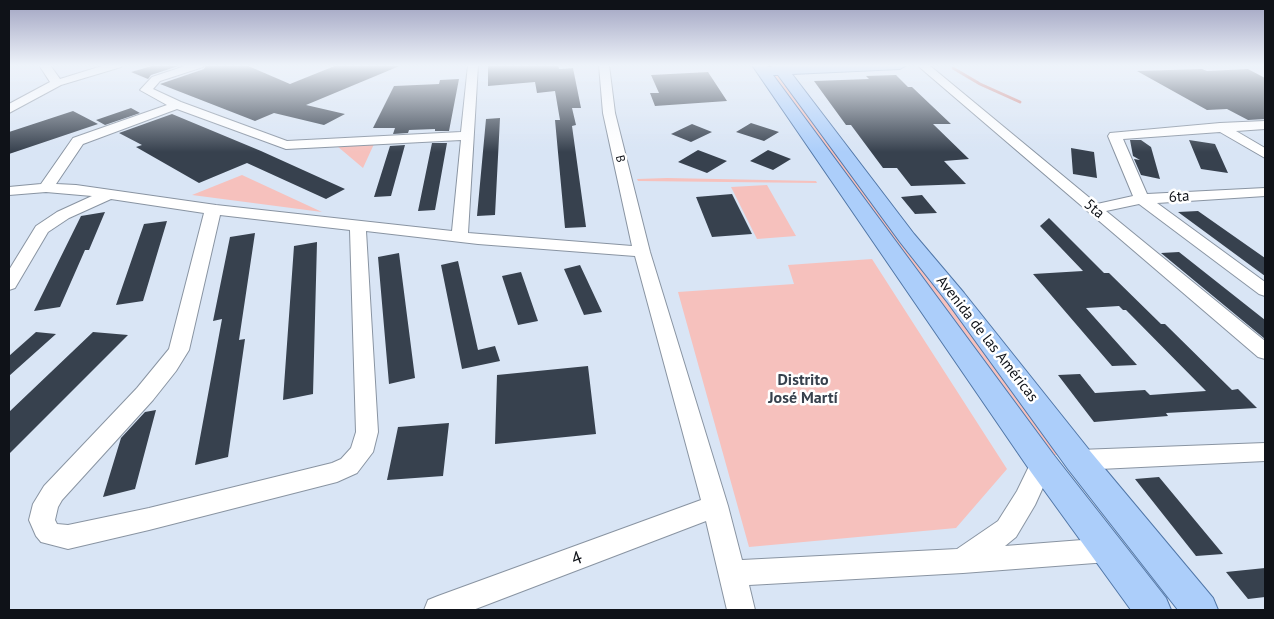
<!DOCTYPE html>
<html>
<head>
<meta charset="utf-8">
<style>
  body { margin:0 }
  #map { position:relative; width:1274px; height:619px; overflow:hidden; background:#d9e5f5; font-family:"PT Sans",sans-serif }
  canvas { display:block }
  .frame { position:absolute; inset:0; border:10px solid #0f1218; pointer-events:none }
</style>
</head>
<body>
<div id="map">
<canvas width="1274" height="619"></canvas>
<div class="frame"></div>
</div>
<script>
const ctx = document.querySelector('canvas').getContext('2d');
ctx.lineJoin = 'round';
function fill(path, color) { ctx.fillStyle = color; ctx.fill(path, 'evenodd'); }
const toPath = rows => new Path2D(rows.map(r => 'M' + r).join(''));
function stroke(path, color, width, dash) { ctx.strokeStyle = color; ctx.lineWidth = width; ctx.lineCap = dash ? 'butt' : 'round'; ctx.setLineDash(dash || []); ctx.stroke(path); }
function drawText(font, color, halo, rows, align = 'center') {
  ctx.font = font + ' "PT Sans",sans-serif'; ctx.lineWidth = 5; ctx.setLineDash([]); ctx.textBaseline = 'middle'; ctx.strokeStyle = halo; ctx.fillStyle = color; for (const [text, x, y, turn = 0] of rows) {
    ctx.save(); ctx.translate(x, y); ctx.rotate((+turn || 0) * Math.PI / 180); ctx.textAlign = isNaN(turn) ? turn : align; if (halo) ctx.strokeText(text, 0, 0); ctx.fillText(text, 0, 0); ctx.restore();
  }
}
const green = toPath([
  [772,74,779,74,1061,454,1050,456],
  [374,144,363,168,337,146],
  [242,175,322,212,192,195],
  [667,178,816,181,817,183,638,181,637,179],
  [767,185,796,236,757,239,731,187],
  [872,259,1007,469,956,528,749,547,678,292,794,284,788,265]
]);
const stream = toPath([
  [953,68,980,84,1020,102]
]);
const building = toPath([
  [155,65,182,65,151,75,148,79,131,72],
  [206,65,246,65,290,84,337,65,402,65,306,105,345,114,324,125,274,113,255,121,160,84,204,69],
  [488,65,558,65,559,69,573,68,581,108,572,108,576,125,572,126,586,227,565,228,555,120,560,120,555,91,537,93,535,82,488,86],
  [1202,69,1207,71,1248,69,1265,78,1265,119,1248,120,1227,109,1207,110,1137,71],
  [708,72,727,101,655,106,650,93,659,93,651,75],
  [896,75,908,87,912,87,951,124,933,124,969,159,944,161,966,184,911,186,897,168,883,168,851,125,846,125,814,81,869,79,866,76],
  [459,79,449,131,435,131,435,129,409,130,408,133,393,134,395,128,373,128,394,86,439,84,440,80],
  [131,108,140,113,105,125,96,120],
  [73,111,98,124,9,154,9,132],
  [172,114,261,151,345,189,326,199,247,163,199,183,136,147,142,145,119,133],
  [500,118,495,215,477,216,486,119],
  [751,123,779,132,764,141,736,132],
  [692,124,712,132,691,142,671,134],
  [1130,140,1141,140,1151,147,1160,179,1141,175,1134,159,1140,160,1133,156],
  [1189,140,1215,144,1228,173,1201,169],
  [432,143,447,143,435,210,418,211],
  [405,145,391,196,374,197,390,146],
  [1071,148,1094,152,1097,178,1073,174],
  [698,150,727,161,707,173,678,162],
  [768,150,791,159,773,170,750,161],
  [732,194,752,234,712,237,696,197],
  [922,195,937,213,915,214,901,197],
  [1198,211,1265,258,1265,276,1178,212],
  [105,212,89,250,85,250,60,307,34,311,81,216],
  [1049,218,1104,273,1109,273,1161,324,1165,324,1232,390,1238,389,1257,408,1166,413,1168,416,1094,422,1058,375,1080,374,1095,393,1145,390,1150,395,1206,391,1126,310,1123,310,1119,306,1086,308,1137,365,1112,366,1033,274,1083,271,1040,226],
  [167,221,143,301,116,305,144,224],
  [255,233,239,340,245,339,228,457,195,465,222,319,213,321,230,237],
  [317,242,313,394,283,400,294,246],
  [1179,252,1265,320,1265,339,1161,253],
  [399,253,415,378,389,384,378,257],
  [458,261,478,350,495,346,500,361,462,369,441,265],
  [580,265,602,312,584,315,564,269],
  [521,272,538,321,518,325,502,276],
  [36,332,56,334,9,376,9,356],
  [93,332,128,335,9,454,9,412],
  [588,366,596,434,495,444,497,375],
  [156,410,135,489,103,497,121,438,145,412],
  [449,423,443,476,387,480,398,427],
  [1159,477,1223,554,1196,556,1135,479],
  [1265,568,1265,597,1248,599,1226,572]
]);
const minor = toPath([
  [39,65,50,65,60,79,105,65,122,65,121,67,61,85,9,113,9,104,50,82,39,65],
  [188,65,204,65,203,67,160,81,153,89,181,102,287,141,461,132,468,65,478,65,468,233,632,246,603,113,599,65,609,65,615,113,650,252,728,506,742,560,957,549,998,521,1017,491,1034,456,1042,453,1050,456,1054,463,1035,505,1016,537,1005,546,1108,538,1117,541,1121,550,1117,559,1108,562,963,573,749,585,755,610,727,610,706,521,473,610,424,610,428,600,438,596,701,500,635,256,478,244,366,231,378,432,373,452,357,473,337,482,149,530,68,549,41,542,36,536,29,520,33,504,44,486,137,388,169,349,204,213,111,199,69,218,48,232,15,288,9,290,9,270,36,226,57,212,92,196,46,192,9,195,9,187,41,184,73,138,167,105,140,90,152,77,188,65],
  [177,109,286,149,461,140,452,231,216,205,76,185,56,184,83,144,177,109],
  [220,215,350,230,356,432,351,448,341,459,332,463,149,508,68,525,57,524,55,520,58,507,62,500,153,400,176,371,189,350,220,215],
  [917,65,929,65,1097,204,1133,196,1108,136,1110,133,1220,123,1265,121,1265,129,1236,131,1265,148,1265,158,1220,132,1123,139,1147,194,1265,188,1265,196,1157,203,1265,282,1265,296,1259,294,1139,204,1106,211,1265,341,1265,359,1258,357,917,65],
  [1265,443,1265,461,1079,470,1071,467,1067,460,1071,453,1079,450,1265,443]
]);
const major = toPath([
  [752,65,766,65,768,67,772,67,771,65,907,65,900,69,792,74,914,234,964,293,1090,451,1213,598,1218,610,1178,610,1068,469,948,303,900,242,778,75,773,75,1053,454,1166,598,1171,610,1131,610,1031,472,752,65]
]);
const farStreetnames = [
  ["B",620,159,77]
];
const streetNames = [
  ["6ta",1179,197,-4],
  ["5ta",1094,209,40],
  ["Avenida de las Américas",987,339,52]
];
const neighbourhoodNames = [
  ["Distrito",803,380],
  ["José Martí",803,398]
];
const nearStreetnames = [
  ["4",577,559,-21]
];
fill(green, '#f6c1bd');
stroke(stream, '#d38883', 3);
fill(building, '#37414e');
stroke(minor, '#8994a2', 2);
stroke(major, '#5177a8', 2);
fill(minor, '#fff');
fill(major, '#accefa');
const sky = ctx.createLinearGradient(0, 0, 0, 152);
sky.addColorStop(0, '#9fa2c0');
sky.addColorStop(0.43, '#eef3fa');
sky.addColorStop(1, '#eef3fa00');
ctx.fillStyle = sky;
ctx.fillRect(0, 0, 1274, 152);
drawText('12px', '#0f1218', '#fff', farStreetnames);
drawText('15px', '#0f1218', '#fff', streetNames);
drawText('bold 16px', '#37414d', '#fff', neighbourhoodNames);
drawText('18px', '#0f1218', '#fff', nearStreetnames);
</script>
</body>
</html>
